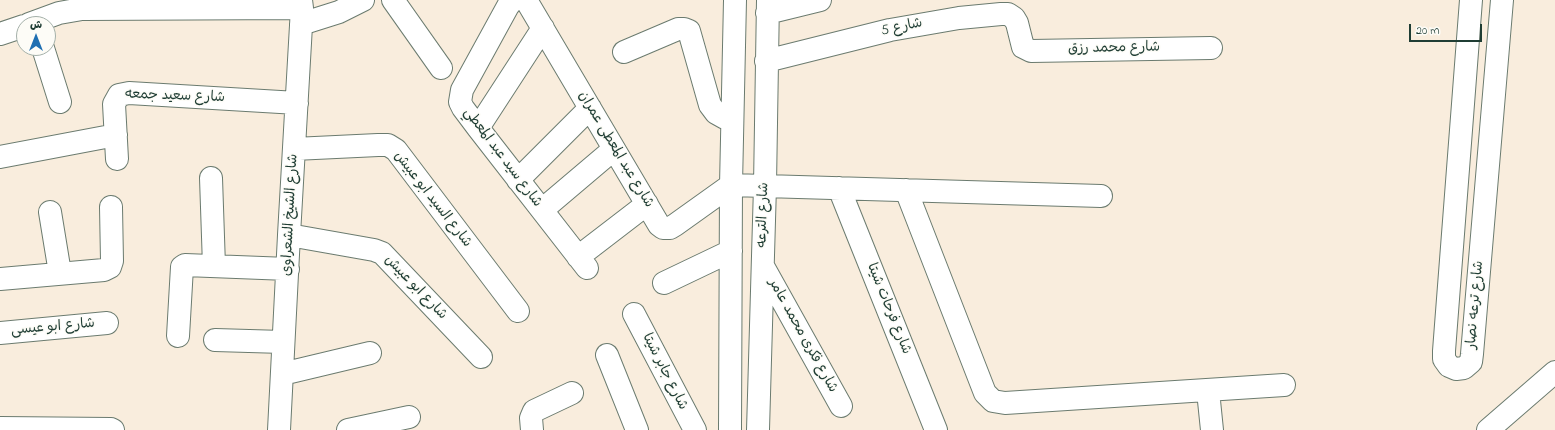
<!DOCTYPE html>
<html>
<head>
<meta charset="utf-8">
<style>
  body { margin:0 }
  #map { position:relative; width:1555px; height:430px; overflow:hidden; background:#f9eddd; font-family:"Indie Flower","Playpen Sans Arabic",sans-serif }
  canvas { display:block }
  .north { position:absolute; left:16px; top:16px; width:40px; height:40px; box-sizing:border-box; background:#fdfcf7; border:1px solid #a4b0a9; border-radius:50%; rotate:0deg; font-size:11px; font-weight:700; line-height:16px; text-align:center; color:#1f3d34 }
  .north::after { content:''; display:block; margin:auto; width:14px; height:18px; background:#1f6fb2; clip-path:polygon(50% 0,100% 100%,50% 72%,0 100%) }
  .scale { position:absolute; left:1409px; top:24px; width:73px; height:18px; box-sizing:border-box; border:2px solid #1f3d34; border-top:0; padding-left:5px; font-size:12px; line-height:14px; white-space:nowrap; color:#1f3d34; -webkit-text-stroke:3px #fdfcf7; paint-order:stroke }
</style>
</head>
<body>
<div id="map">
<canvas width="1555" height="430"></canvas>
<div class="north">ش</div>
<div class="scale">20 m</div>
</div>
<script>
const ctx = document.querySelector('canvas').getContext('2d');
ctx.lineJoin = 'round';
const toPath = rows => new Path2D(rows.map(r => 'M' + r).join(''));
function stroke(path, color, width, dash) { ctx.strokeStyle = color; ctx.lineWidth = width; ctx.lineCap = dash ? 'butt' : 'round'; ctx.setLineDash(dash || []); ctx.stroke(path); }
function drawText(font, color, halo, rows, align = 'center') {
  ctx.font = font + ' "Indie Flower","Playpen Sans Arabic",sans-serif'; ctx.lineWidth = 3; ctx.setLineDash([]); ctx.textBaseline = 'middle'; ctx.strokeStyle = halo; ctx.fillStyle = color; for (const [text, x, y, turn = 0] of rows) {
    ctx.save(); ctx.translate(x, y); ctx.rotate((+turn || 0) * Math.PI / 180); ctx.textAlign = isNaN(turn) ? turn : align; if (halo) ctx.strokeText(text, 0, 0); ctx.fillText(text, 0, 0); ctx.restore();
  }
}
const minor = toPath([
  [393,0,441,68],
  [513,0,508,6,462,90,460,102,463,108,478,128,587,268],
  [526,0,659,225,663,228,670,228,675,225,731,185,1101,196],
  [1471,0,1444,351,1444,359,1449,366,1456,369,1464,368,1471,362,1472,354,1502,0],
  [767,13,820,0],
  [29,24,59,13,82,9,302,8],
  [301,24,339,12,363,0],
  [0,34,24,26],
  [43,48,60,102],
  [624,52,678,29,684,29,689,31,710,105,716,113,725,118,732,120],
  [766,61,890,30,959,18,1001,14,1008,14,1014,18,1017,23,1023,47,1031,51,1211,48],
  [478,128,543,28],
  [294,149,378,145,388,145,396,150,518,311],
  [0,157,116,135],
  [117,159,114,104,119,95,129,93,297,103],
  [211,178,214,266],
  [518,180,590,108],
  [839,188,936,430],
  [906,190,985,393,993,401,1005,403,1284,385],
  [542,210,614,149],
  [50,212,60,273],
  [289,235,374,250,382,253,481,357],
  [578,257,647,204],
  [763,266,841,406],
  [0,279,104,270,110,267,112,261,111,207],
  [664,283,731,251],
  [634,314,695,430],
  [0,333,107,323],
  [178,336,182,267,185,265,288,269],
  [215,340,283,342],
  [607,355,637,430],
  [282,374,370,353],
  [1208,391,1212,430],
  [0,428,111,429,113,430],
  [279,430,289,235,302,8,301,0],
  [348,430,409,417],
  [532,430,531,418,534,411,572,393],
  [730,430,731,185,735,0],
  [758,430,765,186,768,0]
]);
const highway = toPath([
  [1488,430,1555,372]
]);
const streetNames = [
  ["شارع 5",902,28,-12],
  ["شارع محمد رزق",1114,49,-1],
  ["شارع سعيد جمعه",175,97,2],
  ["شارع عبد المعطى عمران",615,150,59],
  ["شارع سيد عبد المعطي",502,158,53],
  ["شارع السيد ابو عبيش",432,200,52],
  ["شارع الشيخ الشعراوى",291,215,-87],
  ["شارع الترعه",764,215,-88],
  ["شارع ابو عبيش",415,288,46],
  ["شارع ترعه نصار",1476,305,-85],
  ["شارع فرحات شيتا",888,309,68],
  ["شارع ابو عيسى",53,328,-5],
  ["شارع فكرى محمد عامر",802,336,61],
  ["شارع جابر شيتا",664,372,63]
];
stroke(minor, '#6b7b6f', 24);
stroke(highway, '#6b7b6f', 24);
stroke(minor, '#fff', 22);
stroke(highway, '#fff', 22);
drawText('14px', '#1f3d34', '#fdfcf7', streetNames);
</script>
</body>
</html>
